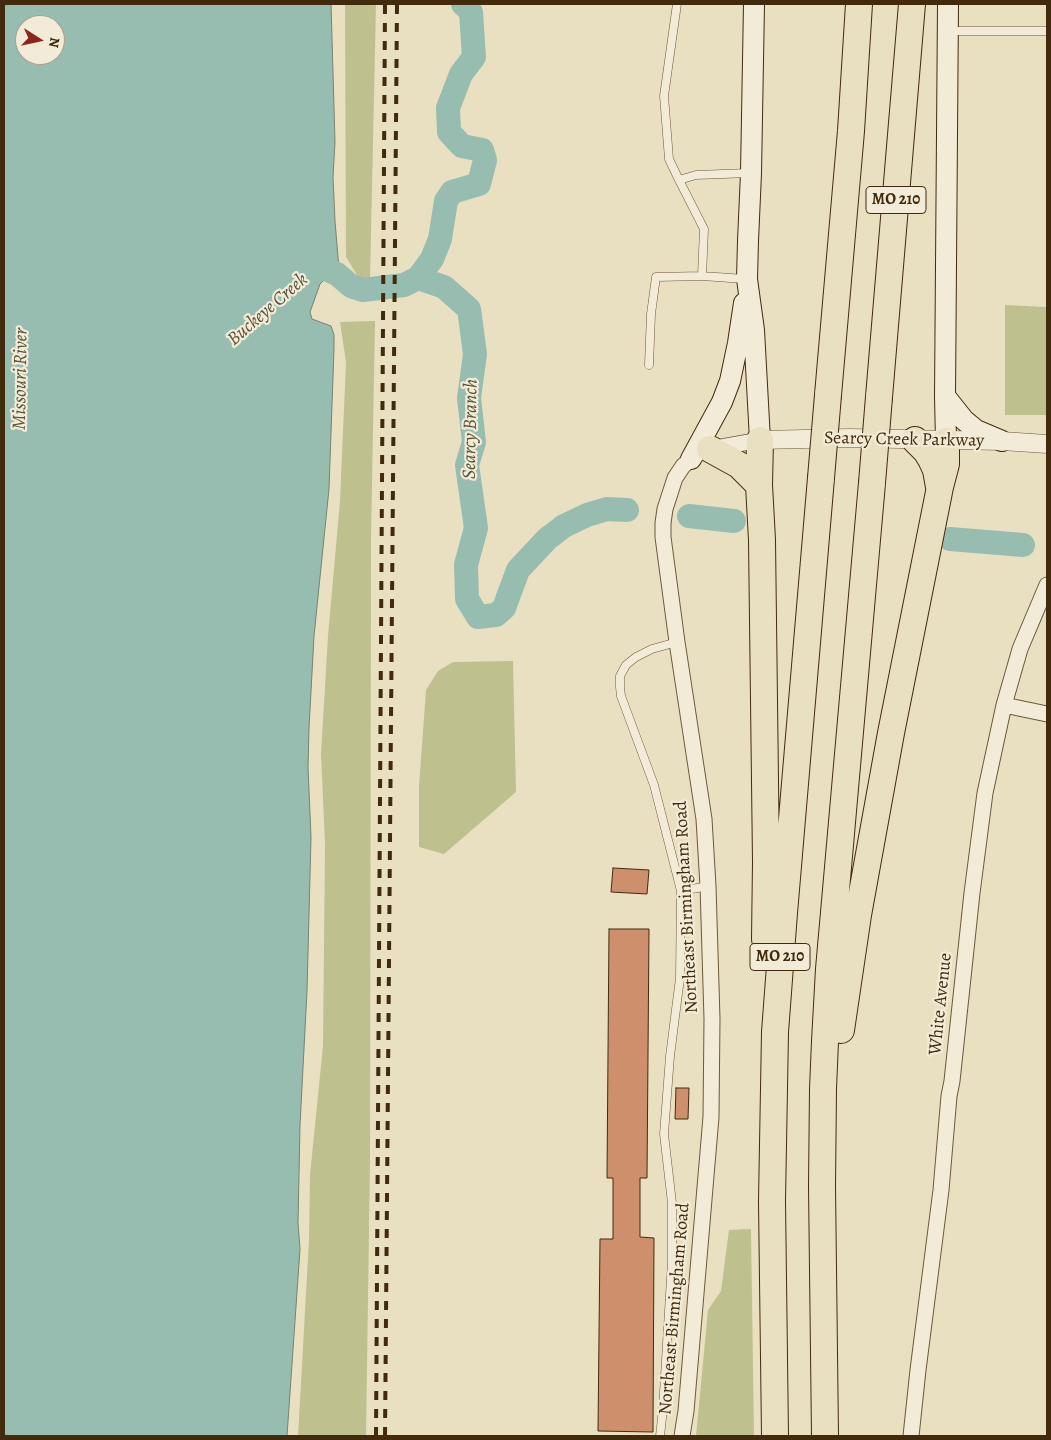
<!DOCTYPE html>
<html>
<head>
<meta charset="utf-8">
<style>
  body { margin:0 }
  #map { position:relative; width:1051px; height:1440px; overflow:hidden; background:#e9e0c1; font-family:Alegreya,serif }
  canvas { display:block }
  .frame { position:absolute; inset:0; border:5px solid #422b0d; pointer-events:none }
  .north { position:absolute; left:15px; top:15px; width:50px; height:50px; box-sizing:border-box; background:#f1ebd7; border:1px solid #ab9e86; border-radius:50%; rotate:100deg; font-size:14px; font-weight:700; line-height:20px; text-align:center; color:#422b0d }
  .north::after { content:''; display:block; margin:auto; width:18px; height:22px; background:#8f2418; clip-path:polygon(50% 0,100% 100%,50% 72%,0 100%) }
</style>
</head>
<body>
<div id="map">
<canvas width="1051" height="1440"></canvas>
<div class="frame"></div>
<div class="north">N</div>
</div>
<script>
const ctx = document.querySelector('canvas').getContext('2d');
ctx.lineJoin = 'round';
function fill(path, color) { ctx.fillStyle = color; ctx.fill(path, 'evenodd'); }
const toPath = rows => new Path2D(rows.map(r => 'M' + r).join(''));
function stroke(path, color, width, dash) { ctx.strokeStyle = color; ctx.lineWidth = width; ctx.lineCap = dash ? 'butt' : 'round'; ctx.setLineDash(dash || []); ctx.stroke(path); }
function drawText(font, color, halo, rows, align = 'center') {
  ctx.font = font + ' Alegreya,serif'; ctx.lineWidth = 4.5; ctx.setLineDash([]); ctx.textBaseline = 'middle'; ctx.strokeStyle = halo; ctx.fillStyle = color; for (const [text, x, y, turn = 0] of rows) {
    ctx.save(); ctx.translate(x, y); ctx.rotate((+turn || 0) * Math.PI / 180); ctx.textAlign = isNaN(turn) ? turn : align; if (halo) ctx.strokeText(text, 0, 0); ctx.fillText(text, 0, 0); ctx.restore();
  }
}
const green = toPath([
  [345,4,376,4,370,280,360,280,346,257],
  [1005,305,1047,307,1047,415,1005,415],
  [375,321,371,540,370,1160,366,1436,298,1436,309,1240,310,1175,323,1046,325,844,321,754,328,636,340,501,346,362,340,322],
  [513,661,516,792,444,854,419,847,419,786,426,690,438,671,453,662],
  [751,1229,754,1436,696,1436,708,1310,721,1291,729,1230]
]);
const water = toPath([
  [4,4,331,4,335,142,333,177,335,221,339,269,334,277,326,278,320,284,310,312,312,319,331,326,334,335,334,349,329,489,314,636,309,728,308,767,311,837,307,991,300,1125,298,1223,300,1249,287,1436,4,1436,4,4],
  [25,25,55,25,55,55,25,55,25,25]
]);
const river = toPath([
  [308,275,312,272,323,268,337,274,351,286,363,290,404,285,418,278,432,259,440,239,446,201,452,192,479,184,485,160,482,150,462,146,449,132,448,108,461,74,474,57,471,12,463,4],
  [418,278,444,287,469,309,475,354,469,398,474,442,467,465,476,528,466,565,467,599,478,617,496,615,504,608,518,570,547,539,564,526,587,515,607,509,627,510],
  [689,516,734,521],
  [950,539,1023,545]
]);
const building = toPath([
  [613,868,649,870,647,894,611,892,613,868],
  [609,929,649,929,647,1178,640,1178,640,1237,654,1238,653,1432,598,1431,600,1239,613,1239,613,1178,607,1178,609,929],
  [676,1088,689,1088,688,1119,675,1119,676,1088]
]);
const service = toPath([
  [677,4,664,96,669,159,679,180],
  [948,31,1047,31],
  [702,276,704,229,679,180,696,175,749,173],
  [649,365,651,314,656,277,702,276,745,279],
  [681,891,708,886],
  [660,1436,663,1409,672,1262,672,1203,664,1134,670,1056,680,978,681,891,654,785,621,696,620,687,620,676,626,665,636,657,652,649,677,642]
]);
const minor = toPath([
  [1004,705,1047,714],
  [682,1436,686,1411,711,1117,712,1019,708,886,704,819,677,642,663,537,663,523,665,509,675,478,683,466,691,459,700,452,710,449,760,440],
  [911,1436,918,1370,941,1190,949,1096,952,1081,972,893,985,793,1004,705,1020,649,1047,585]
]);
const tertiary = toPath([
  [760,440,849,438,1002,441,1047,444]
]);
const secondary = toPath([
  [754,4,751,173,748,241,747,279,754,330,760,440],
  [945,396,964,420,976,430,1002,441],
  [946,441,945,396,948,4],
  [691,459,722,402,730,381,738,343,744,303]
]);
const motorway = toPath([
  [828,395,851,131,859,4],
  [879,397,912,4],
  [760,440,759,485,762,540,766,862,765,939],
  [915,440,926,451,931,459,936,470,939,487],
  [710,449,739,465,759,485],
  [841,1030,858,915,891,733,940,487,946,464,946,441],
  [775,1436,772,1201,775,1032,784,913,821,478],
  [825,1436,822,1186,823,1089,825,1041,829,969,872,483]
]);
const rail = toPath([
  [376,1436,385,4],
  [385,1436,397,4]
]);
const motorwayBridge = toPath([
  [821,478,828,395],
  [872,483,879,397]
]);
const shields = [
  [896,200,60],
  [780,957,60]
];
const shieldNames = [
  ["MO 210",896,200],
  ["MO 210",780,957]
];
const streetNames = [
  ["Searcy Creek Parkway",904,440,1],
  ["Northeast Birmingham Road",687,907,-93],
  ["White Avenue",941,1004,-84],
  ["Northeast Birmingham Road",675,1309,-85]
];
const waterNames = [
  ["Buckeye Creek",268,310,-41],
  ["Missouri River",21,379,-89],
  ["Searcy Branch",471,429,-89]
];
fill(green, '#bec08e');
fill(water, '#97bdb1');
stroke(water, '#75836f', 1);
stroke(river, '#97bdb1', 24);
fill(building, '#ce906c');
stroke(building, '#422b0d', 1);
stroke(service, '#6c583a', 9);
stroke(minor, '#6c583a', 17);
stroke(tertiary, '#6c583a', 19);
stroke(secondary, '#422b0d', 22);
stroke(motorway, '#422b0d', 28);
stroke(service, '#f1ebd7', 8);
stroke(minor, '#f1ebd7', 15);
stroke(tertiary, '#f1ebd7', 18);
stroke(secondary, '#f1ebd7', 20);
stroke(motorway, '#e9e0c1', 26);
stroke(rail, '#422b0d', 4, [9, 9]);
stroke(motorwayBridge, '#422b0d', 28, []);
stroke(motorwayBridge, '#e9e0c1', 26);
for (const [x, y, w] of shields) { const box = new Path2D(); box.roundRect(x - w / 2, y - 13.5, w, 27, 4); ctx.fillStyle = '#f1ebd7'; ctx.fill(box); stroke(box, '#422b0d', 1); }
drawText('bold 16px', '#422b0d', null, shieldNames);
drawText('18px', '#422b0d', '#f1ebd7', streetNames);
drawText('italic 19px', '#575036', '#f1ebd7', waterNames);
</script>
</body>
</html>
